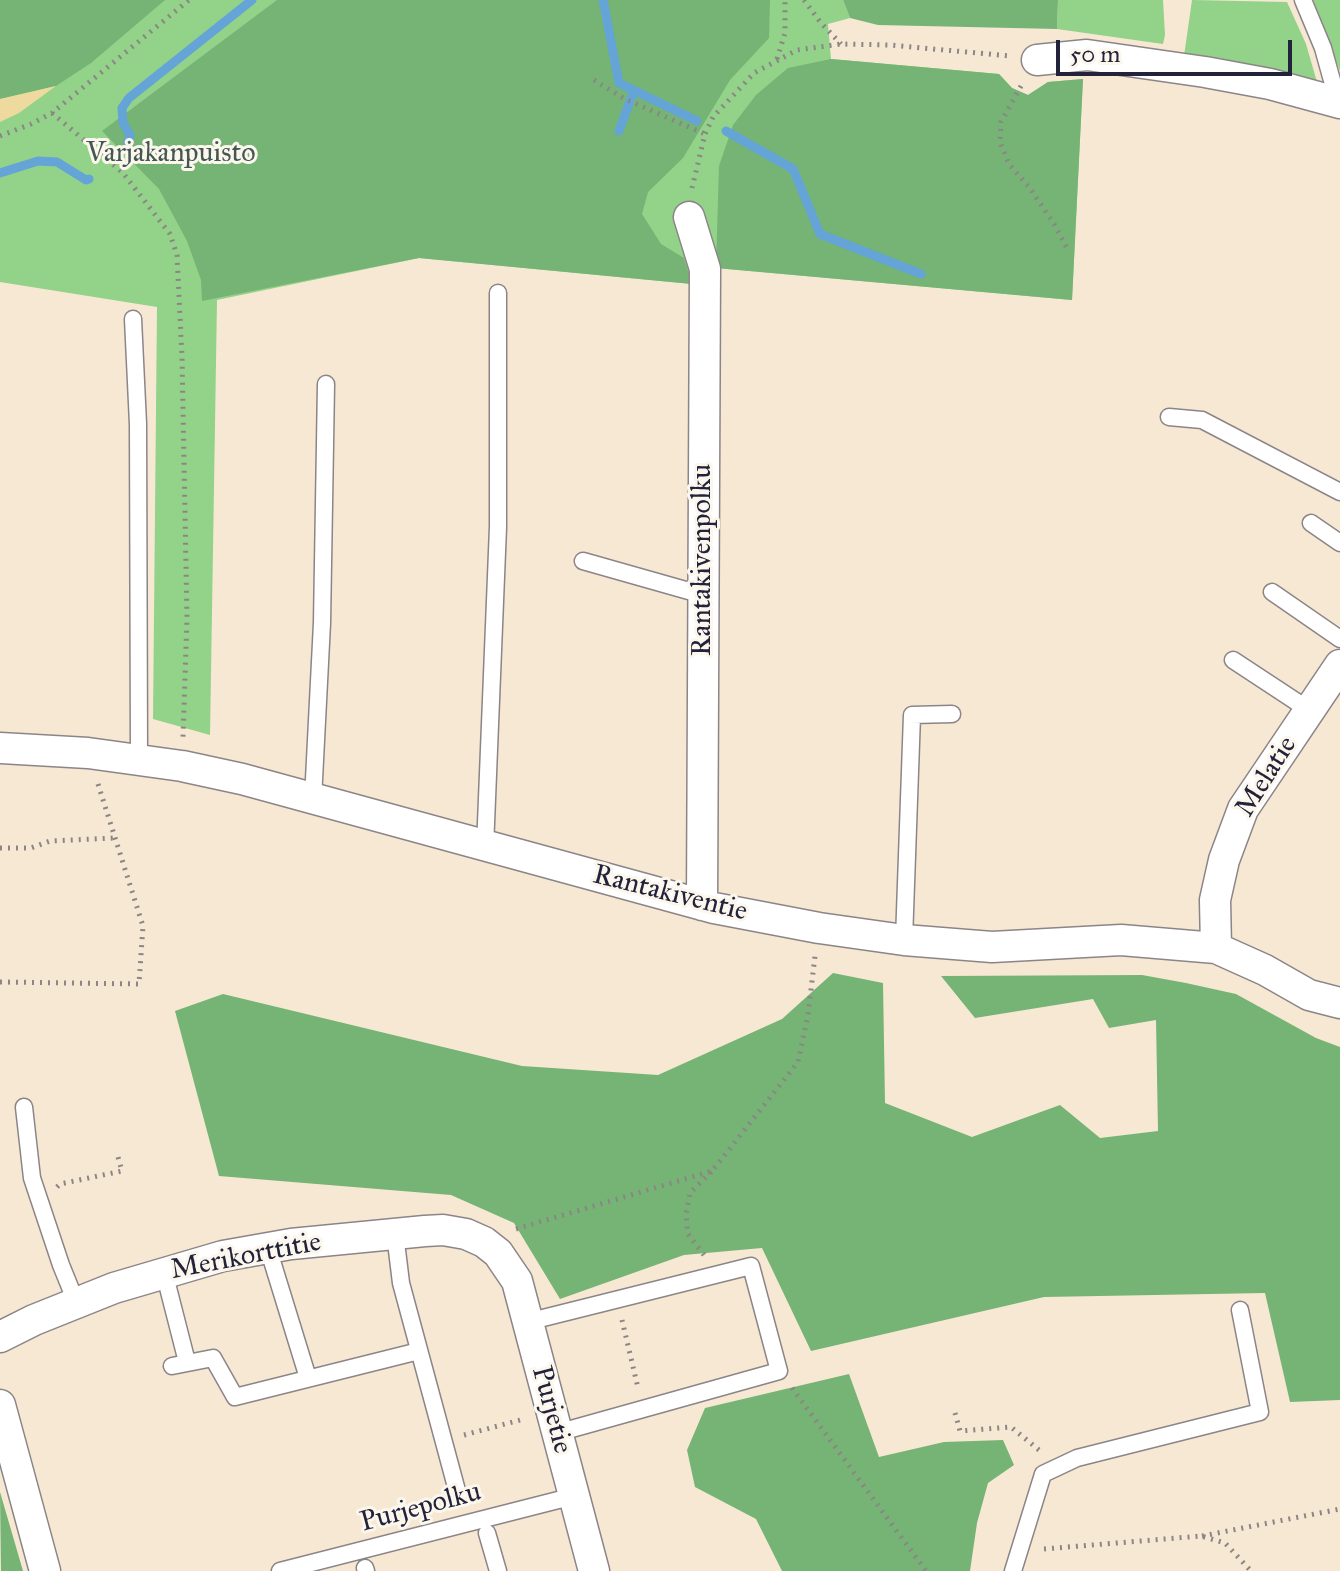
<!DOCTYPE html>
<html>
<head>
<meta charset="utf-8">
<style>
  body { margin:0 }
  #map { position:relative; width:1340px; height:1571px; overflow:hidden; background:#f7e8d3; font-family:"IM FELL Great Primer",serif }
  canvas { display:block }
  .scale { position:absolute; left:1056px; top:40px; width:236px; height:36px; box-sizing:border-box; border:4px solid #22223b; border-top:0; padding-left:10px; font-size:24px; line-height:28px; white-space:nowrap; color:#22223b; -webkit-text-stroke:6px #fbf7ec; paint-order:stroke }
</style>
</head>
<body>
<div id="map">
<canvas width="1340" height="1571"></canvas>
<div class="scale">50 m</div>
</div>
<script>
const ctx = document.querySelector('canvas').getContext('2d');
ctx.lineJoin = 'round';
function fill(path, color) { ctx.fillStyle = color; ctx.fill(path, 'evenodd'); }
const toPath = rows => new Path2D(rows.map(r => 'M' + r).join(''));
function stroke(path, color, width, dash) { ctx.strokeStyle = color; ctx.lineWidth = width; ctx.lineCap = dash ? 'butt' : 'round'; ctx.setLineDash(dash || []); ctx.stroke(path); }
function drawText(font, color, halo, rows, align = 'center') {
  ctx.font = font + ' "IM FELL Great Primer",serif'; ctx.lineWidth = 6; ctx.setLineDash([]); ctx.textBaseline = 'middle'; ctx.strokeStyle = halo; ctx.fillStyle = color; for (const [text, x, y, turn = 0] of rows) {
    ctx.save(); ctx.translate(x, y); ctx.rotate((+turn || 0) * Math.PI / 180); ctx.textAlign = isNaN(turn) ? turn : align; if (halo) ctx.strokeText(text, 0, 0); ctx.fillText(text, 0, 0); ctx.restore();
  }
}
const green = toPath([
  [0,0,843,0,850,18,828,24,831,59,999,74,1012,88,1028,95,1048,82,1083,79,1072,300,716,268,692,284,419,258,217,300,210,735,153,719,157,307,0,282],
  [1058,0,1163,0,1165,35,1163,44,1057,29],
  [1192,0,1287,2,1306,44,1317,82,1184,56],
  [1313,0,1340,0,1340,71]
]);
const forest = toPath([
  [0,0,165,0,91,63,56,86,0,99],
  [277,0,770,0,769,38,730,80,683,158,648,192,642,214,661,244,684,258,692,284,419,258,202,301,201,280,187,241,159,189,102,131],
  [843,0,1058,0,1057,29,878,25,850,18],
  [831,59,999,74,1012,88,1028,95,1048,82,1083,79,1072,300,716,268,719,166,733,125,756,95,788,68],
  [833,973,883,983,885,1103,972,1137,1060,1105,1100,1138,1158,1131,1156,1020,1109,1028,1093,999,975,1018,941,976,1142,975,1186,983,1236,994,1316,1038,1340,1047,1340,1400,1290,1402,1265,1293,1044,1297,811,1351,762,1248,684,1255,560,1299,514,1223,451,1195,219,1176,175,1011,223,994,522,1066,658,1075,782,1019],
  [849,1374,879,1457,944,1442,1003,1440,1014,1465,988,1483,977,1523,970,1571,782,1571,756,1519,695,1487,687,1450,705,1408],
  [0,1492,23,1571,1,1571]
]);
const sand = toPath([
  [56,86,19,113,0,122,0,99]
]);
const stream = toPath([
  [603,0,619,83,697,121],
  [619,131,634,90],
  [726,131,793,169,820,234,921,274],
  [128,142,130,135,123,123,122,108,129,98,252,0],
  [0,173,38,161,57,162,86,180,89,179]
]);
const path = toPath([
  [804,0,821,23,841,44],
  [777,59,785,33,785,0],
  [594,80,623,98,705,134],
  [1021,86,1001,122,1000,142,1009,164,1029,187,1054,224,1068,250],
  [52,113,123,173,170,234,177,255,182,357,187,619,183,737],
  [0,136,31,124,52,113,189,0],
  [692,188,705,134,713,117,754,73,797,50,841,44,890,45,1010,56],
  [0,848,31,848,50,841,115,838],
  [0,982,139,984,143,926,98,784],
  [57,1187,60,1184,122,1171,118,1157],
  [516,1229,712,1171,798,1062,808,1015,815,956],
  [704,1255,688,1234,686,1214,690,1193,712,1171],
  [622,1320,638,1388],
  [792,1388,926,1571],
  [955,1413,960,1431,1011,1427,1039,1450],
  [464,1435,524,1419],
  [1202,1536,1340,1509],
  [1044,1549,1201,1536,1225,1543,1251,1571]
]);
const service = toPath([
  [1303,0,1323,48,1338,102],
  [133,319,138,424,139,758],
  [1169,417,1202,420,1340,492],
  [1311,523,1340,543],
  [583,561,703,595],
  [1272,592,1340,639],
  [1233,660,1309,710],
  [313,799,322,623,326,384],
  [485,848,498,527,498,293],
  [904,940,912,715,952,714],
  [24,1107,32,1178,61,1265,76,1302],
  [395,1234,401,1283,459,1498],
  [268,1248,308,1378],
  [164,1272,187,1362],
  [527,1322,751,1266,779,1371,557,1433],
  [172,1366,213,1358,235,1397,419,1351],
  [487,1533,498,1571],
  [365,1568,366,1571],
  [280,1571,574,1496],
  [1013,1571,1043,1474,1077,1458,1260,1412,1240,1310]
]);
const minor = toPath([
  [1037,60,1087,55,1205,72,1270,84,1340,103],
  [689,217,705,269,702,905],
  [0,748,88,753,182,766,242,779,714,908,819,928,904,940,992,947,1121,940,1216,948,1265,970,1309,995,1340,1003],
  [1216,948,1215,900,1224,860,1243,809,1340,665],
  [0,1337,34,1320,114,1288,223,1256,291,1244,425,1231,443,1230,466,1234,484,1242,498,1253,517,1281,594,1571],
  [0,1405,45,1571]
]);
const parkNames = [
  ["Varjakanpuisto",171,154]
];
const streetNames = [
  ["Rantakivenpolku",703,560,-90],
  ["Melatie",1267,777,-58],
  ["Rantakiventie",670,894,14],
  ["Merikorttitie",246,1257,-11],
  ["Purjetie",551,1410,75],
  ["Purjepolku",421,1508,-15]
];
fill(green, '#92d289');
fill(forest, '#75b475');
fill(sand, '#eeda9e');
stroke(stream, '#64a4d7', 9);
stroke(service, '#8c8587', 19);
stroke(minor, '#8c8587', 33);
stroke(path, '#8c8587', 5, [2, 6]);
stroke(service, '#fff', 16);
stroke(minor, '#fff', 30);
drawText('28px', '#445752', '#fbf7ec', parkNames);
drawText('28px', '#22223b', '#fbf7ec', streetNames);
</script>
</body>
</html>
